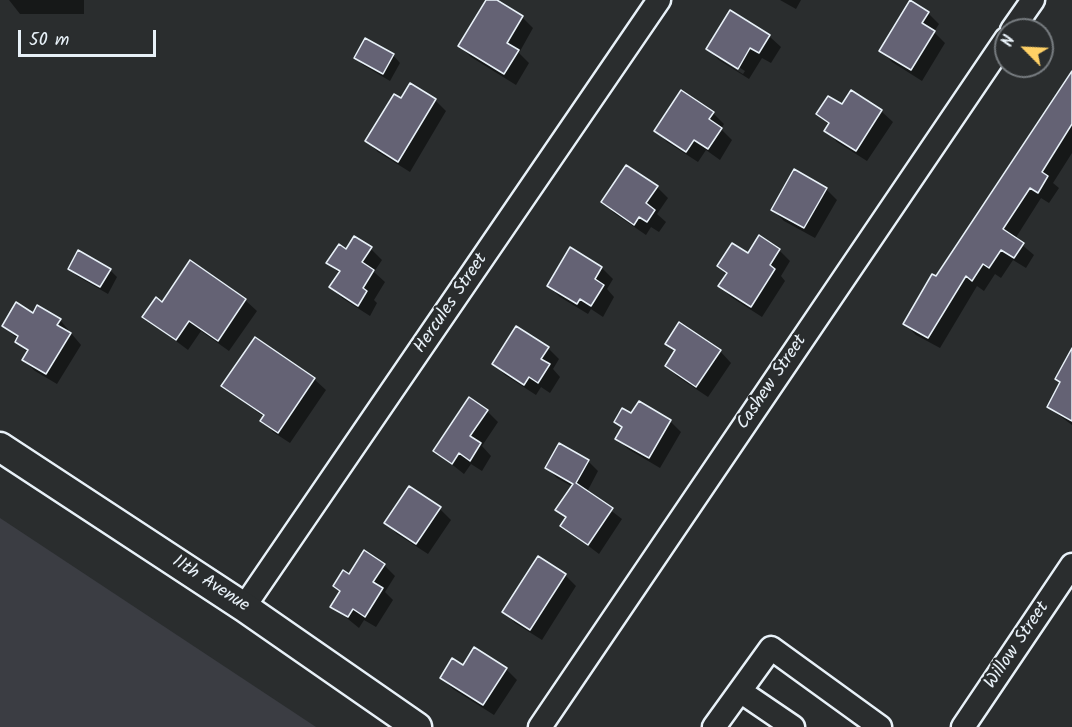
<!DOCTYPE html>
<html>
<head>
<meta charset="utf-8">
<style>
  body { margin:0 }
  #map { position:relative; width:1072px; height:727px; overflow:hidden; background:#2a2d2e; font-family:Kalam,sans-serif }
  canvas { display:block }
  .north { position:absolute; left:994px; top:18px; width:60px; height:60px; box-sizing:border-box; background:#2a2d2e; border:2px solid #767b7f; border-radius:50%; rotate:294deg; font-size:16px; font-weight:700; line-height:24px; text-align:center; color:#e8f1f8 }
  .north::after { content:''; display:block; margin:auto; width:21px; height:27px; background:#ffd166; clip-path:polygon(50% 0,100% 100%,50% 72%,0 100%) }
  .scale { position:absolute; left:18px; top:30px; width:138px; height:27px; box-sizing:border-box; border:3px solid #e8f1f8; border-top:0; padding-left:8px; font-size:18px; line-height:21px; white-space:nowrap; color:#e8f1f8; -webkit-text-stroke:4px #2a2d2e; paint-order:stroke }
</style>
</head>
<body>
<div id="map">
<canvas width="1072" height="727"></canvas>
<div class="north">N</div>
<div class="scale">50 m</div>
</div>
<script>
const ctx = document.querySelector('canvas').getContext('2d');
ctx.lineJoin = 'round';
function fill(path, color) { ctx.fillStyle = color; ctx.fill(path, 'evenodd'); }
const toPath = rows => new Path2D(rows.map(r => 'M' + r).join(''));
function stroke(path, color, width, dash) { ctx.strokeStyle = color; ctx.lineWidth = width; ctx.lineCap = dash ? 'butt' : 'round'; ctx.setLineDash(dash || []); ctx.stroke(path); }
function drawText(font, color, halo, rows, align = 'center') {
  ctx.font = font + ' Kalam,sans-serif'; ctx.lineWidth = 4.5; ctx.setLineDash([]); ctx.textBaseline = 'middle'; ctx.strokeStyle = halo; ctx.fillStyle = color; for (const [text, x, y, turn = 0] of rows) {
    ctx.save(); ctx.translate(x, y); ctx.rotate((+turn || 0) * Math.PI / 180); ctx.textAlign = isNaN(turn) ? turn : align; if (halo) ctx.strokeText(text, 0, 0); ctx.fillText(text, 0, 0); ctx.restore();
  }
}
const built = toPath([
  [0,518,316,727,0,727]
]);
const shadow = toPath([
  [9,0,84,0,84,14,20,14],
  [488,0,494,0,522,17,533,28,519,53,529,63,516,85,471,57,460,46],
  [780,0,801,0,796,9],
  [928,13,939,24,934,32,945,43,922,81,892,62,881,50],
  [769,36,781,47,771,63,762,58,749,79,719,60,708,49],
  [719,55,745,71,743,74,719,59],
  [393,55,400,63,390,81,363,65,356,58],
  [1072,74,1072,153,1053,183,1059,188,1049,203,1041,198,1015,239,1034,255,1026,268,1013,260,1001,278,995,274,984,291,977,286,940,348,916,335,905,324],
  [852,92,881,111,893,122,867,161,837,142,826,130,829,125,818,114,842,106],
  [401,100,435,100,446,111,410,172,378,152,367,141],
  [713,113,724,124,721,129,732,140,720,160,706,150,698,162,667,142,656,130],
  [657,187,668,198,657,214,666,222,659,232,651,227,646,235,614,213,603,202],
  [826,189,837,200,815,238,784,221,773,210],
  [371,249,382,260,374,272,385,282,374,300,377,303,370,316,342,298,331,287,340,274,328,262,346,251],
  [571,250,602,268,613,279,607,289,614,297,603,317,591,309,588,314,560,297,549,286],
  [779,250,790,261,781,276,785,281,762,317,731,297,720,286,727,275,718,266,748,255],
  [190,262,245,300,257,311,229,351,201,331,188,350,144,317,162,304],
  [70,269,110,270,117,277,108,294,77,276],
  [34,315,60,320,81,345,57,384,35,371,23,360,28,353,17,342,18,339,3,326],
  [255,339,314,379,326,390,290,443,273,432,262,420,264,417,223,386],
  [667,343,720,351,731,363,708,397,678,377,667,366,676,352],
  [548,348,559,359,553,369,560,377,550,393,541,387,536,395,505,375,494,364],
  [1072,368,1072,425,1048,407],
  [487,411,498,422,482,446,491,456,482,471,471,464,464,474,435,451],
  [632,415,670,421,681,432,660,468,628,449,617,438,623,429,616,422],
  [588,461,598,471,587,492,622,519,599,554,562,526,566,519,557,510,573,487,557,478,547,468],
  [440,509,451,520,428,554,397,534,386,523],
  [384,565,395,576,385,592,393,600,376,627,364,620,359,628,332,606],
  [565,575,576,586,542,640,515,623,504,612],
  [506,669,517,680,494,715,453,689,441,678]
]);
const building = toPath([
  [486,0,497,0,523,16,507,43,519,50,504,74,458,46,486,0],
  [910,0,929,12,922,23,935,31,911,70,879,51,910,0],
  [730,10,770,35,759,53,750,48,738,69,706,49,730,10],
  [365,38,394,54,383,74,354,58,365,38],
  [1072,71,1072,124,1042,172,1048,176,1038,193,1030,188,1003,229,1024,243,1014,258,1001,250,989,268,983,264,972,281,966,276,928,338,903,324,932,274,936,276,1072,71],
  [410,83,436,99,398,162,365,141,394,94,401,98,410,83],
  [681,90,714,112,709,119,722,128,708,149,694,140,686,152,654,131,681,90],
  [851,90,882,110,856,151,824,131,829,123,816,114,828,96,842,104,851,90],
  [626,165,658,186,646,203,655,210,647,222,639,217,634,225,601,202,626,165],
  [794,169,827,188,804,228,771,210,794,169],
  [759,235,780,249,770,265,775,269,751,307,718,286,727,273,717,266,732,243,748,253,759,235],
  [354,236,372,247,362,262,374,270,363,288,367,291,358,306,329,287,340,271,326,263,339,244,346,249,354,236],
  [570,247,602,267,595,279,604,285,591,306,580,299,577,304,547,286,570,247],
  [78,250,111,269,100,287,68,269,78,250],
  [190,260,246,299,218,341,189,321,176,340,142,317,156,297,162,302,190,260],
  [16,302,33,313,37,305,61,319,57,325,71,333,46,374,22,360,28,350,15,342,18,336,2,326,16,302],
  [679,322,721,350,696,387,665,366,675,350,665,344,679,322],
  [516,326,549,347,541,359,550,364,538,383,529,377,524,385,492,364,516,326],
  [255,337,315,378,278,433,260,421,264,415,221,386,255,337],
  [1072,348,1072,421,1047,407,1060,382,1055,379,1072,348],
  [469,397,488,410,470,436,481,443,470,461,459,453,452,464,433,451,469,397],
  [639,401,671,420,649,458,615,439,622,427,614,422,622,408,631,413,639,401],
  [559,443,589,460,576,483,613,508,588,545,560,526,566,517,555,510,573,484,545,468,559,443],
  [409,486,441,507,416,544,384,523,409,486],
  [364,550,385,564,373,582,383,588,365,617,353,609,348,617,330,607,340,591,333,586,343,570,349,574,364,550],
  [538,556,566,574,530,630,502,612,538,556],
  [474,647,507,668,483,705,440,678,452,658,463,665,474,647]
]);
const minor = toPath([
  [1012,30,1033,0],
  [244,607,659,0],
  [740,691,793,727],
  [540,727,1006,39],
  [714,727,771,648,880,727],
  [963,727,1072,565]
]);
const major = toPath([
  [0,447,244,607,417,727]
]);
const streetNames = [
  ["Hercules Street",452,304,-56],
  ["Cashew Street",773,383,-56],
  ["11th Avenue",210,585,33],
  ["Willow Street",1018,646,-56]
];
fill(built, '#3b3d43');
fill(shadow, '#0007');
fill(building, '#646274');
stroke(building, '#e8f1f8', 1.5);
stroke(minor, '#e8f1f8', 27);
stroke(major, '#e8f1f8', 33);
stroke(minor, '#2a2d2e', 22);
stroke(major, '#2a2d2e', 28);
drawText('18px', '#e8f1f8', '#2a2d2e', streetNames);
</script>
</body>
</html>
